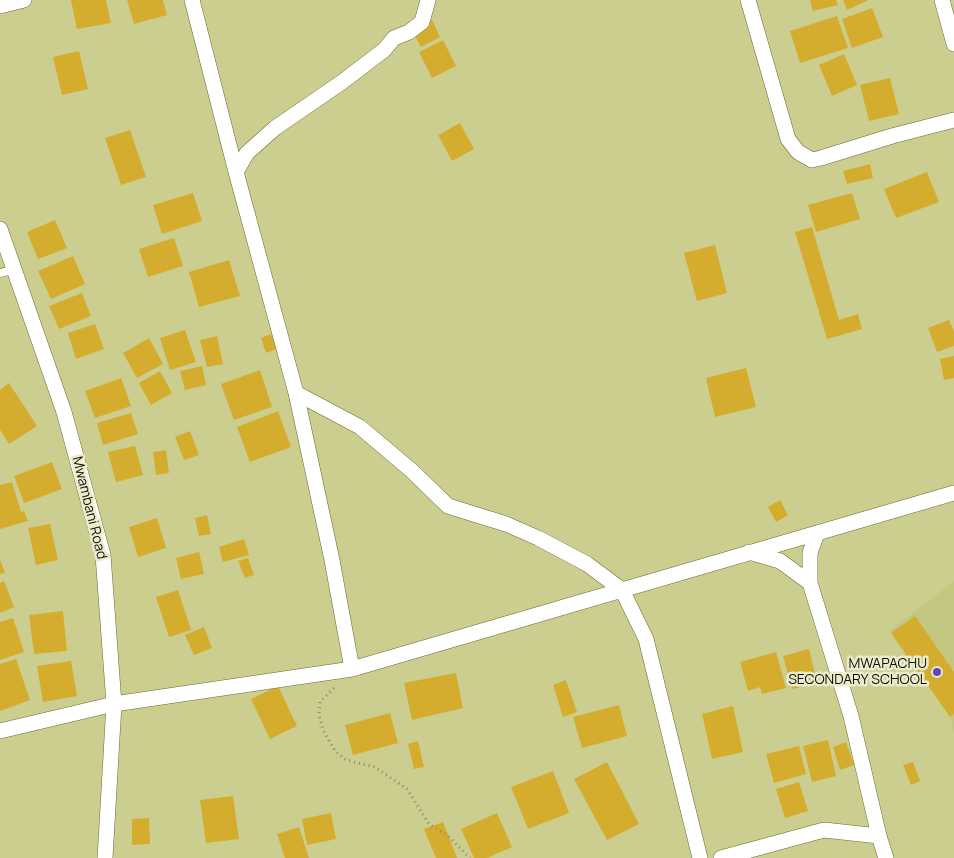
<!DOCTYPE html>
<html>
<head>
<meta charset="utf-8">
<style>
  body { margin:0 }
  canvas { display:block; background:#cbce8f }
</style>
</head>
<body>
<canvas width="954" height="858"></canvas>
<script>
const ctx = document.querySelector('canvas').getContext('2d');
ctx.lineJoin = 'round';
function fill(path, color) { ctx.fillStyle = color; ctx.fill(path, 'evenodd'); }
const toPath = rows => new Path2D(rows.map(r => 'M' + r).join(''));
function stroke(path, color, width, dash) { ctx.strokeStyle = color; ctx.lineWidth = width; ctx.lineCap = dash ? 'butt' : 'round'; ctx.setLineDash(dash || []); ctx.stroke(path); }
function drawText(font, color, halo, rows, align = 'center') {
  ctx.font = font + ' Manrope,sans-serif'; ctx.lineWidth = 5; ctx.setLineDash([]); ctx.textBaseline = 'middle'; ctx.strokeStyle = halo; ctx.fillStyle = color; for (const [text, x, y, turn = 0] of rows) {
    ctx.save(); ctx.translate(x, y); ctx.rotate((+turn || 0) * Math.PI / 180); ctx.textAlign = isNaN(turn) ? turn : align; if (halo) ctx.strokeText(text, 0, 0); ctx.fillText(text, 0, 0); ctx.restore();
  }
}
const built = toPath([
  [954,581,954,733,950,714,890,631]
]);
const building = toPath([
  [71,0,106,0,111,23,77,29],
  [127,0,163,0,167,15,134,24],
  [810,0,836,0,838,5,813,11],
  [843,0,869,0,847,10],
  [872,8,883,37,852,48,842,19],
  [837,16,848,48,800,63,790,31],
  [432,20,440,37,421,47,412,31],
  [443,40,456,66,432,78,419,52],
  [79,51,88,89,62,95,53,57],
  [844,54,857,85,832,96,819,65],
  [890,78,899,114,869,121,860,85],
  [460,123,474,149,452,161,438,135],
  [130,130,146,177,121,185,105,138],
  [870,164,873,178,847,184,843,171],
  [927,172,939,202,896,218,884,189],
  [193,193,202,221,162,234,153,205],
  [852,193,860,219,816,232,808,205],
  [55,220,67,248,38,259,27,232],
  [812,227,839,320,858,314,862,329,827,339,795,232],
  [174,238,183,266,148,277,139,249],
  [715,245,727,293,697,301,684,253],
  [73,256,85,284,51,299,38,271],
  [229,260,240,296,199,307,189,272],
  [82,293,91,316,59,329,49,306],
  [949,320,954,332,954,346,937,352,928,328],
  [95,324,104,349,76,359,68,333],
  [185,330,196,362,170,370,160,338],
  [271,334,277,349,266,353,261,338],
  [217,336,223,364,207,367,200,340],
  [149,338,163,364,137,378,123,353],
  [954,356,954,378,944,380,940,359],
  [202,366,206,385,185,390,180,371],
  [746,368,756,407,715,417,706,378],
  [260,370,272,407,234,420,221,384],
  [160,371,172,393,151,405,139,383],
  [121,378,131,406,95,418,85,391],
  [9,383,37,426,9,444,0,430,0,390],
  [278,411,291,447,250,462,237,427],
  [131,413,138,434,103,445,97,423],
  [190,431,199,455,184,460,175,437],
  [135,446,143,475,116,482,108,452],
  [166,450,169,473,156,475,153,452],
  [52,462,62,489,24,503,14,476],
  [12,482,21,512,24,511,28,521,0,529,0,485],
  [780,500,788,515,776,522,768,507],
  [207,515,211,534,199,536,195,518],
  [157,518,166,548,138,557,129,527],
  [50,524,58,560,36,565,28,528],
  [244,539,249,555,223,562,219,547],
  [199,552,204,574,181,579,176,558],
  [248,558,254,575,245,578,238,561],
  [0,560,5,573,0,574],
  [4,581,14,607,0,613,0,583],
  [178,590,191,630,169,637,156,597],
  [63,611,67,651,34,654,29,615],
  [915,616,954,672,954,714,950,717,891,633],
  [13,618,24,652,0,660,0,622],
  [204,627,212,648,194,655,185,635],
  [809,649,817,683,792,689,783,656],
  [776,652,786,688,762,694,760,687,748,691,740,662],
  [16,659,30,700,0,711,0,664],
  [71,661,77,696,43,702,37,666],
  [456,673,463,708,412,720,404,683],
  [566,680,577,712,563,717,553,685],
  [278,686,297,726,270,739,251,699],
  [619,705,627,736,582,748,573,717],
  [733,706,743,752,712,759,702,714],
  [390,713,398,743,353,755,345,725],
  [828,740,836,776,812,782,803,746],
  [418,741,424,767,414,769,408,744],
  [846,742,854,765,840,770,833,747],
  [799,746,806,774,774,783,766,754],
  [607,762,639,824,607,840,574,779],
  [913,762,920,781,911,785,903,765],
  [553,771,569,813,528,829,511,787],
  [799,782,808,811,785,818,776,789],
  [233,796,239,839,206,843,200,800],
  [331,813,336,839,307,845,302,819],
  [497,813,512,847,487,858,474,858,461,829],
  [149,818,150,844,132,845,132,819],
  [443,822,457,858,436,858,424,829],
  [299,827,309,858,285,858,277,834]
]);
const path = toPath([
  [334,688,320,702,319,715,323,730,335,751,346,760,375,767,407,789,429,824,447,835,470,858]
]);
const service = toPath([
  [0,273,16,269]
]);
const minor = toPath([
  [192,0,236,172,296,393,332,560,352,669],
  [748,0,788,139,798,152,812,160,821,158,892,136,954,120],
  [942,0,954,44],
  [0,6,24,0],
  [236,172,247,153,275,128,342,82,384,50,394,38,409,32,422,22,428,0],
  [0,229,64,412,103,555,114,704,105,858],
  [296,393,360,427,412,471,448,506,506,524,538,538,587,564,622,590,646,639,700,858],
  [816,536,810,553,810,583,851,716,879,836],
  [749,552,780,561,810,583],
  [0,731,114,704,352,669,954,493],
  [721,858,824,830,879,836,886,858]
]);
const markers = [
  [937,672,5,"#6444bd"]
];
const streetNames = [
  ["Mwambani Road",89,508,76]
];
const poiNames = [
  ["MWAPACHU",927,664],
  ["SECONDARY SCHOOL",927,680]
];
fill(built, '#c4c780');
fill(building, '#d5ad2e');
stroke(service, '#696b2e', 9);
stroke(minor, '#696b2e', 16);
stroke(path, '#8b8d5e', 3, [1, 4]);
stroke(service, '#fff', 8);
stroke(minor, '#fff', 15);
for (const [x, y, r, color] of markers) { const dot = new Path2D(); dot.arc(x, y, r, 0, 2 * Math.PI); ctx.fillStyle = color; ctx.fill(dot); stroke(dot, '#eaeccd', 2); }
drawText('14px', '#110', '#eaeccd', streetNames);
drawText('14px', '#110', '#eaeccd', poiNames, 'right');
</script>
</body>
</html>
